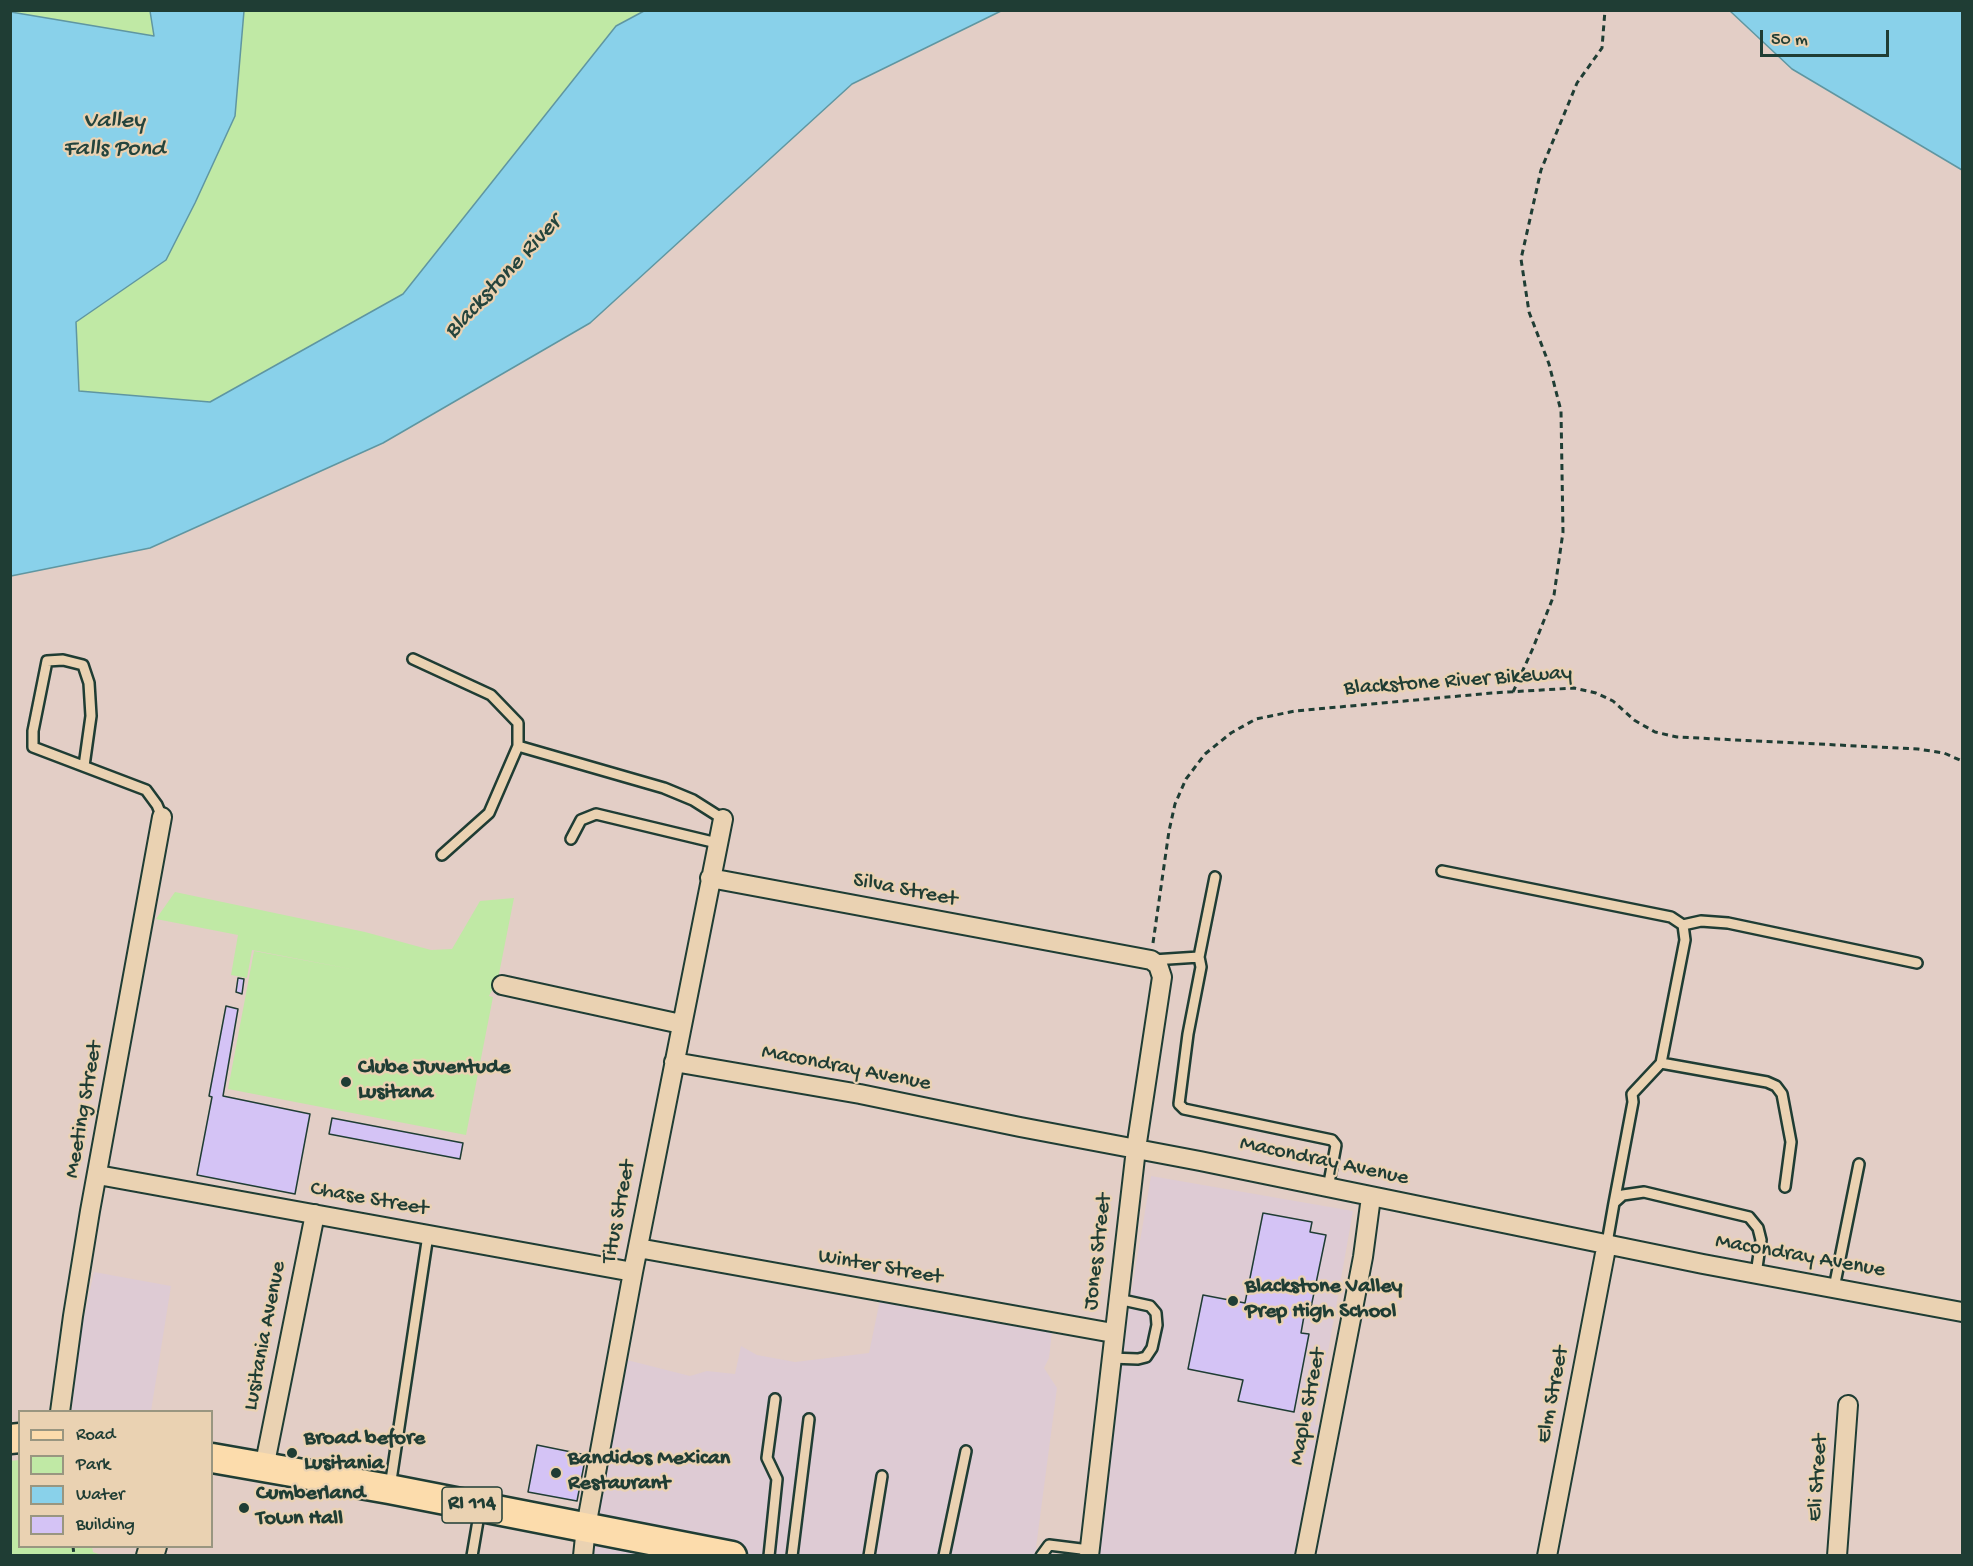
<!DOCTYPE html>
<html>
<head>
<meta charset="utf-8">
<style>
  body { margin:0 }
  #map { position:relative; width:1973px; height:1566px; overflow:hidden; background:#e3cec6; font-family:"Gochi Hand",sans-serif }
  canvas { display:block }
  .frame { position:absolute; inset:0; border:12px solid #1f3d34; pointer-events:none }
  .legend { position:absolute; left:18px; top:1410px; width:195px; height:138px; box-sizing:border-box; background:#ead2b2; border:2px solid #999680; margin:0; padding:8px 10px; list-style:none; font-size:18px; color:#1f3d34 }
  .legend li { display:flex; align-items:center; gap:12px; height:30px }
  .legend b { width:30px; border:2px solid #999680 }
  .scale { position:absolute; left:1760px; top:30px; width:129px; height:27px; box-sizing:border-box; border:3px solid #1f3d34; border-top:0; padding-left:8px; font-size:18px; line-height:21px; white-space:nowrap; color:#1f3d34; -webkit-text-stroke:4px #ead2b2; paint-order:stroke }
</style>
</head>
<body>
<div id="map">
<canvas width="1973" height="1566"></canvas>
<div class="frame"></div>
<ul class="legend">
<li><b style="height:8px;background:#fcdcac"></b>Road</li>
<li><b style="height:16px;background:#c0e9a5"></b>Park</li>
<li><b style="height:16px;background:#89d1ea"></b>Water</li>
<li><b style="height:16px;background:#d4c3f5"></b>Building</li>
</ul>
<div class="scale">50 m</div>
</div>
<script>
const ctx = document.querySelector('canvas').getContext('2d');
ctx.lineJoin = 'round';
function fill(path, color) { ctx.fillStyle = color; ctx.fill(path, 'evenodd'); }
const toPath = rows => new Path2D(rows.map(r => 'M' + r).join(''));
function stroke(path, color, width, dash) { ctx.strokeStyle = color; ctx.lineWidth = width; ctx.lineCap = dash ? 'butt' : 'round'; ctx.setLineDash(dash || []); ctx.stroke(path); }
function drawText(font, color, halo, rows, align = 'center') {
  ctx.font = font + ' "Gochi Hand",sans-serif'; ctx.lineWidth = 4.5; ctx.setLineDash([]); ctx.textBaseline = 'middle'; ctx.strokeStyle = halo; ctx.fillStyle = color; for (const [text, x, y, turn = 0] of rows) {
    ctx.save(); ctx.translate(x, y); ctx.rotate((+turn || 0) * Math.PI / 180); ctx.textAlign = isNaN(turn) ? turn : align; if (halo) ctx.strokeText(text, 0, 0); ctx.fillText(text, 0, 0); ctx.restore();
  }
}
const built = toPath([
  [1151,1176,1353,1211,1315,1425,1328,1425,1303,1555,1087,1556],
  [94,1272,171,1286,151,1411,72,1411,79,1340],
  [881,1295,1053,1323,1049,1358,1044,1368,1057,1388,1035,1555,578,1556,623,1359,690,1376,707,1371,735,1374,741,1346,757,1355,795,1362,869,1353]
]);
const green = toPath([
  [10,11,150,11,154,36,11,12],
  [244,11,644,11,616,26,403,294,210,402,80,391,75,322,166,260,195,203,235,116],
  [175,892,365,932,431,950,452,949,480,901,514,898,498,979,489,996,493,997,466,1135,228,1089,254,951,356,970,252,950,247,978,231,975,238,935,156,919],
  [19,1460,20,1546,92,1547,93,1552,101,1555,11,1555,10,1461]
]);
const water = toPath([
  [150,11,244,11,235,116,195,203,166,260,76,322,79,391,210,402,403,294,616,26,644,11,1001,11,852,84,590,323,383,443,150,548,11,576,11,12,154,36,150,11],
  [1730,11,1962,11,1962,170,1792,69,1730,11]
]);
const building = toPath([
  [238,978,244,979,242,994,236,992,238,978],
  [226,1006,238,1009,223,1096,310,1114,295,1194,197,1175,212,1097,209,1096,226,1006],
  [332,1118,463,1143,460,1159,329,1134,332,1118],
  [1263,1213,1312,1222,1310,1232,1326,1235,1309,1317,1304,1316,1301,1333,1309,1334,1294,1412,1238,1401,1243,1380,1188,1369,1203,1295,1245,1303,1263,1213],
  [537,1445,586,1455,577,1501,528,1492,537,1445]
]);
const path = toPath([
  [1513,692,1533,648,1554,595,1563,532,1561,411,1549,364,1529,312,1521,259,1541,170,1577,83,1602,48,1605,10],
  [1153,943,1169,831,1175,804,1186,779,1205,754,1231,733,1256,719,1295,711,1492,693,1574,688,1596,693,1613,701,1634,720,1655,732,1677,737,1918,749,1944,753,1962,761],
  [73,1546,74,1556]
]);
const lane = toPath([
  [413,659,491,695,518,723,518,746],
  [84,766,91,716,89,683,83,665,63,660,47,661,33,731,33,747,146,790,157,805,162,817],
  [571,839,581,820,596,814,717,843],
  [442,855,489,813,518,746,664,788,693,800,723,819],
  [1442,871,1671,917,1683,925,1685,940,1661,1063],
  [1215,877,1199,957,1201,967,1188,1034,1179,1104,1184,1109,1332,1140,1336,1145,1328,1188],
  [1683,925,1701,921,1728,923,1917,963],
  [1153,960,1199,957],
  [1614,1203,1633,1102,1632,1094,1661,1063,1767,1082,1776,1086,1782,1094,1791,1142,1785,1187],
  [1607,1243,1614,1203,1623,1195,1644,1192,1749,1217,1758,1228,1761,1240,1756,1274],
  [1834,1288,1859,1164],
  [1110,1358,1138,1359,1146,1357,1152,1348,1157,1325,1156,1313,1150,1306,1118,1299],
  [390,1487,428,1235],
  [472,1556,480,1509],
  [769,1556,777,1479,767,1458,775,1399],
  [792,1556,809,1419],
  [869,1556,882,1476],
  [944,1556,966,1451],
  [1041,1556,1049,1545,1089,1550]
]);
const street = toPath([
  [710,878,1151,960,1158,965,1162,977,1136,1149,1089,1556],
  [502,985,681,1024],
  [674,1062,860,1094,1020,1127,1200,1161,1703,1264,1962,1312],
  [98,1175,633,1272],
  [638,1248,1113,1333],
  [60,1412,73,1316,90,1211,162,817],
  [264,1468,315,1214],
  [583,1556,586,1527,633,1272,723,819],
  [1305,1556,1363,1257,1371,1197],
  [1547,1556,1607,1243],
  [1837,1556,1848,1405]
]);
const secondary = toPath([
  [150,1556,153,1546]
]);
const primary = toPath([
  [10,1439,20,1438],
  [212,1458,389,1489,732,1556]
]);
const markers = [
  [346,1082,6,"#1f3d34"],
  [1233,1301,6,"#1f3d34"],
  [292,1453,6,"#1f3d34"],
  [556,1473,6,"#1f3d34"],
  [244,1508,6,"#1f3d34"]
];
const shields = [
  [472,1505,60]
];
const shieldNames = [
  ["RI 114",472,1505]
];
const streetNames = [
  ["Blackstone River Bikeway",1458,682,-4],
  ["Silva Street",905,891,11],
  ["Macondray Avenue",846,1069,11],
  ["Meeting Street",85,1110,-80],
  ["Macondray Avenue",1324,1162,12],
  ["Chase Street",369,1200,10],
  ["Titus Street",620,1212,-79],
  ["Jones Street",1099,1252,-83],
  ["Macondray Avenue",1800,1257,10],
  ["Winter Street",880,1268,10],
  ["Lusitania Avenue",266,1336,-79],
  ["Elm Street",1554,1395,-79],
  ["Maple Street",1309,1407,-79],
  ["Eli Street",1819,1478,-86]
];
const poiNames = [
  ["Clube Juventude",358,1069],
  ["Lusitana",358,1094],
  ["Blackstone Valley",1245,1288],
  ["Prep High School",1245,1313],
  ["Broad before",304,1440],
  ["Lusitania",304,1465],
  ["Bandidos Mexican",568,1460],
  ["Restaurant",568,1485],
  ["Cumberland",256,1495],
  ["Town Hall",256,1520]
];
const waterNames = [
  ["Valley",114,122],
  ["Falls Pond",114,150],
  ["Blackstone River",504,278,-47]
];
fill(built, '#decbd4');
fill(green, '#c0e9a5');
fill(water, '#89d1ea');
stroke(water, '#5f96a1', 1.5);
fill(building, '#d4c3f5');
stroke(building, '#1f3d34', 1.5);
stroke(lane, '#1f3d34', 14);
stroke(street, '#1f3d34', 22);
stroke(secondary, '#1f3d34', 30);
stroke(primary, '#1f3d34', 33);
stroke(path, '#1f3d34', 3, [6, 4.5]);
stroke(lane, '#ead2b2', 9);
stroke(street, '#ead2b2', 18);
stroke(secondary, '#ead2b2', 26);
stroke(primary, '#fcdcac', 28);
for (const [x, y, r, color] of markers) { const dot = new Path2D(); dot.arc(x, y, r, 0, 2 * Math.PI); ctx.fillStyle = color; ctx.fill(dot); stroke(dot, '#ead2b2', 2); }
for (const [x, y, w] of shields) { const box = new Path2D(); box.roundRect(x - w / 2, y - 18, w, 36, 4.5); ctx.fillStyle = '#ead2b2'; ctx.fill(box); stroke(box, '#1f3d34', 1.5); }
drawText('bold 21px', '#1f3d34', null, shieldNames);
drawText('22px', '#1f3d34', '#ead2b2', streetNames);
drawText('bold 22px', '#1f3d34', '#ead2b2', poiNames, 'left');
drawText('italic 24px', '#24443d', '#ead2b2', waterNames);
</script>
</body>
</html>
